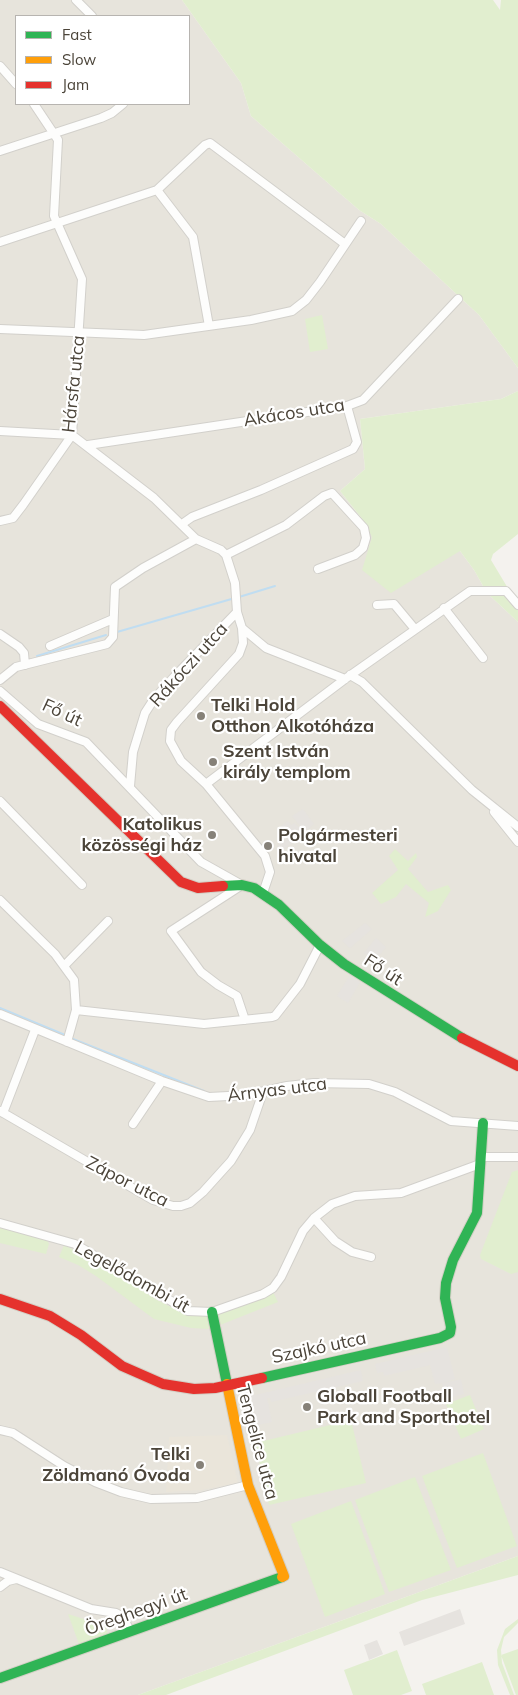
<!DOCTYPE html>
<html>
<head>
<meta charset="utf-8">
<style>
  body { margin:0 }
  #map { position:relative; width:518px; height:1695px; overflow:hidden; background:#f4f2ee; font-family:Mulish,sans-serif }
  canvas { display:block }
  .legend { position:absolute; left:15px; top:15px; width:175px; height:90px; box-sizing:border-box; background:#fff; border:1px solid #b7b4b0; margin:0; padding:6px 9px; list-style:none; font-size:15px; color:#4b4439 }
  .legend li { display:flex; align-items:center; gap:10px; height:25px }
  .legend b { width:25px; border:1px solid #b7b4b0 }
</style>
</head>
<body>
<div id="map">
<canvas width="518" height="1695"></canvas>
<ul class="legend">
<li><b style="height:6px;background:#30b455"></b>Fast</li>
<li><b style="height:6px;background:#ff9f0a"></b>Slow</li>
<li><b style="height:6px;background:#e5322d"></b>Jam</li>
</ul>
</div>
<script>
const ctx = document.querySelector('canvas').getContext('2d');
ctx.lineJoin = 'round';
function fill(path, color) { ctx.fillStyle = color; ctx.fill(path, 'evenodd'); }
const toPath = rows => new Path2D(rows.map(r => 'M' + r).join(''));
function stroke(path, color, width, dash) { ctx.strokeStyle = color; ctx.lineWidth = width; ctx.lineCap = dash ? 'butt' : 'round'; ctx.setLineDash(dash || []); ctx.stroke(path); }
function drawText(font, color, halo, rows, align = 'center') {
  ctx.font = font + ' Mulish,sans-serif'; ctx.lineWidth = 4.5; ctx.setLineDash([]); ctx.textBaseline = 'middle'; ctx.strokeStyle = halo; ctx.fillStyle = color; for (const [text, x, y, turn = 0] of rows) {
    ctx.save(); ctx.translate(x, y); ctx.rotate((+turn || 0) * Math.PI / 180); ctx.textAlign = isNaN(turn) ? turn : align; if (halo) ctx.strokeText(text, 0, 0); ctx.fillText(text, 0, 0); ctx.restore();
  }
}
const residential = toPath([
  [0,0,182,0,241,83,251,116,359,210,381,224,479,315,518,368,518,391,501,399,360,419,365,469,340,491,363,520,373,537,460,551,474,570,487,593,518,622,518,1556,138,1695,0,1695],
  [16,16,189,16,189,104,16,104]
]);
const education = toPath([
  [227,1435,238,1483,201,1490,166,1492,169,1437]
]);
const green = toPath([
  [182,0,493,0,500,10,501,0,518,0,518,368,479,315,381,224,359,210,251,116,241,83],
  [322,315,328,349,310,352,305,319],
  [518,391,518,534,493,554,491,560,518,605,518,622,487,593,474,570,460,551,391,593,362,570,372,537,363,520,340,491,365,469,360,419,501,399],
  [395,849,408,861,416,853,417,857,408,869,428,892,448,885,451,890,438,911,425,917,429,903,406,884,396,897,381,904,372,893,398,870,389,856],
  [518,1170,518,1272,511,1274,481,1259,480,1255,512,1172],
  [0,1227,46,1238,49,1244,46,1254,0,1243],
  [64,1245,111,1268,155,1299,181,1312,207,1315,210,1321,209,1329,191,1328,154,1319,96,1276,78,1265,59,1257],
  [273,1292,278,1302,220,1325,218,1322,217,1314],
  [470,1395,484,1429,461,1439,446,1404],
  [351,1420,366,1483,269,1505,255,1443],
  [483,1453,517,1546,457,1568,422,1476],
  [415,1477,451,1570,389,1592,355,1500],
  [351,1501,385,1594,325,1617,291,1524],
  [518,1556,518,1575,422,1600,166,1695,138,1695],
  [68,1614,90,1621,103,1619,108,1634,79,1644],
  [518,1619,518,1623,504,1637,501,1650,502,1663,514,1695,510,1695,498,1665,497,1650,505,1629],
  [518,1649,518,1695,516,1695,501,1655],
  [397,1650,412,1691,401,1695,353,1695,344,1670],
  [482,1662,494,1695,426,1695,422,1684]
]);
const parking = toPath([
  [303,809,314,824,281,852,277,846,289,837,291,840,294,838,291,835,288,837,280,827,288,821,291,825,295,823,298,827,300,826,292,816],
  [365,923,372,929,350,948,342,941],
  [376,938,386,947,375,961,364,953],
  [350,975,360,982,348,1003,337,996],
  [447,1347,455,1379,443,1383,461,1379,464,1394,446,1399,442,1383,435,1384,430,1365,384,1376,383,1372,377,1373,375,1364],
  [361,1370,363,1381,271,1402,270,1398,267,1398,272,1422,258,1425,251,1396],
  [460,1609,465,1624,404,1646,399,1632],
  [377,1640,383,1654,369,1660,364,1645]
]);
const stream = toPath([
  [239,597,275,586],
  [117,632,235,598],
  [37,656,106,635],
  [0,1008,65,1035],
  [73,1039,204,1091]
]);
const street = toPath([
  [76,0,92,16],
  [0,66,16,84],
  [0,151,101,118,112,113,123,104],
  [157,190,193,237,209,326],
  [0,242,157,190,205,145,210,143,345,244],
  [0,329,144,335,251,320,292,311,306,300,320,282,361,221],
  [0,431,72,435],
  [72,435,154,498,196,539],
  [88,445,347,406,363,400,458,299],
  [0,521,13,518,23,505,72,435,82,279,54,216,58,140,34,104],
  [182,524,192,517,261,490,353,449,357,442,347,406],
  [226,555,286,525,324,496,332,493,364,528,366,538,363,548,355,555,318,569],
  [377,605,394,604,414,628],
  [444,608,483,658],
  [242,628,243,643,239,654,177,722,171,730,170,741,181,761,206,784,265,856,270,872,263,893],
  [0,634,19,647,24,653,25,665],
  [50,646,113,619],
  [350,675,362,682,472,790,518,827],
  [0,680,16,667,107,644,113,637,115,587,143,568,196,539,221,550,226,555,235,583,237,612,242,628,266,648,345,679],
  [0,691,38,724,86,742,201,862,242,885,171,931,201,972,218,985,237,996,245,1020],
  [206,784,345,679,470,591,506,591,518,605],
  [130,786,133,752,145,713,154,699,174,677,237,612],
  [0,801,82,885],
  [494,812,518,842],
  [0,900,55,954,74,980,76,1010,67,1042],
  [64,966,108,921],
  [76,1010,204,1024,272,1017,275,1016,300,984,320,945],
  [0,1014,162,1081,209,1097,247,1095,287,1086,314,1083,369,1084,395,1092,451,1121,518,1126],
  [0,1111,153,1200,173,1206,181,1206,190,1203,203,1192,231,1161,250,1130,263,1092],
  [3,1113,35,1030],
  [133,1124,162,1081],
  [481,1157,518,1157],
  [314,1218,335,1241,352,1252,371,1257],
  [0,1223,75,1244,188,1311,212,1312,263,1294,273,1288,281,1277,303,1231,314,1218,332,1204,355,1196,401,1193,480,1164],
  [0,1430,13,1433,64,1466,95,1482,121,1492,151,1499,197,1498,248,1485],
  [0,1572,91,1609,116,1613,123,1617,130,1631],
  [0,1587,8,1581,16,1579]
]);
const fast = toPath([
  [223,886,242,885,254,888,279,905,320,945,344,964,462,1038],
  [212,1312,227,1384],
  [262,1378,440,1338,450,1333,451,1327,445,1298,446,1283,453,1260,477,1213,483,1123],
  [0,1678,282,1577]
]);
const slow = toPath([
  [227,1384,248,1485,284,1576,282,1577]
]);
const jam = toPath([
  [0,706,181,882,198,888,223,886],
  [462,1038,518,1066],
  [0,1299,50,1316,81,1335,122,1366,163,1384,194,1389,215,1388,262,1378]
]);
const markers = [
  [201,716,5,"#868178"],
  [213,762,5,"#868178"],
  [212,835,5,"#868178"],
  [268,846,5,"#868178"],
  [307,1407,5,"#868178"],
  [200,1465,5,"#868178"]
];
const streetNames = [
  ["Hársfa utca",74,384,-84],
  ["Akácos utca",294,413,-9],
  ["Rákóczi utca",189,665,-48],
  ["Fő út",62,713,25],
  ["Fő út",383,970,33],
  ["Árnyas utca",277,1090,-7],
  ["Zápor utca",127,1182,27],
  ["Legelődombi út",132,1277,29],
  ["Szajkó utca",319,1348,-12],
  ["Tengelice utca",257,1442,75],
  ["Öreghegyi út",136,1612,-20]
];
const poiNames = [
  ["Telki Hold",211,706],
  ["Otthon Alkotóháza",211,727],
  ["Szent István",223,752],
  ["király templom",223,773],
  ["Katolikus",202,825,"right"],
  ["közösségi ház",202,846,"right"],
  ["Polgármesteri",278,836],
  ["hivatal",278,857],
  ["Globall Football",317,1397],
  ["Park and Sporthotel",317,1418],
  ["Telki",190,1455,"right"],
  ["Zöldmanó Óvoda",190,1476,"right"]
];
fill(residential, '#e7e4dc');
fill(education, '#eae5da');
fill(green, '#e1eecf');
fill(parking, '#e6e3df');
stroke(stream, '#c0ddf1', 2);
stroke(street, '#d2d0cb', 10);
stroke(fast, '#d3cfc5', 12);
stroke(slow, '#d3cfc5', 12);
stroke(jam, '#d3cfc5', 12);
stroke(street, '#fdfdfc', 8);
stroke(fast, '#30b455', 10);
stroke(slow, '#ff9f0a', 10);
stroke(jam, '#e5322d', 10);
for (const [x, y, r, color] of markers) { const dot = new Path2D(); dot.arc(x, y, r, 0, 2 * Math.PI); ctx.fillStyle = color; ctx.fill(dot); stroke(dot, '#fff', 2); }
drawText('18px', '#4b4439', '#fff', streetNames);
drawText('bold 18px', '#4b4439', '#fff', poiNames, 'left');
</script>
</body>
</html>
